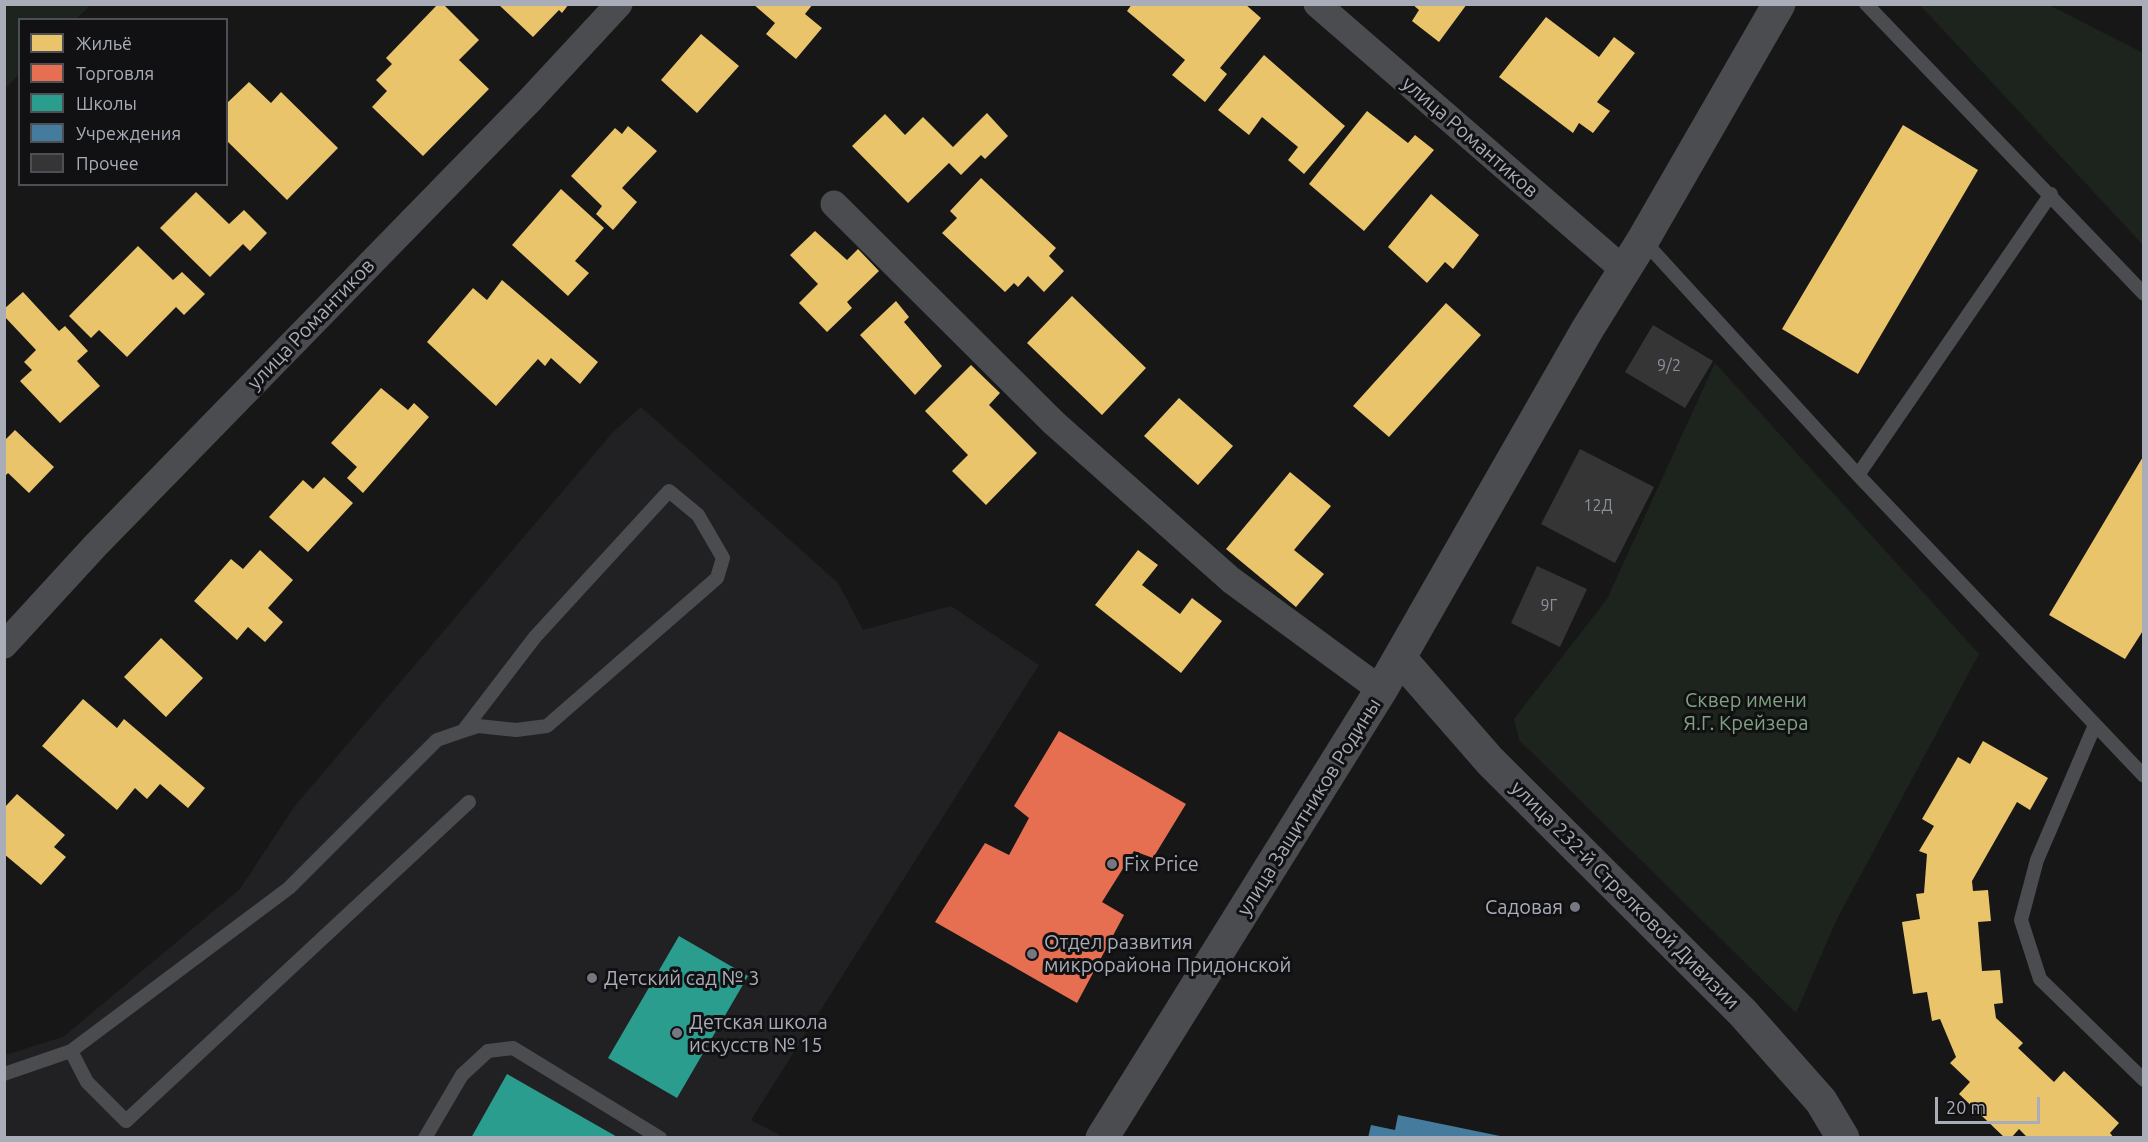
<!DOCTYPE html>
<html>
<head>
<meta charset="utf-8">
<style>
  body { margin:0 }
  #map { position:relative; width:2148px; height:1142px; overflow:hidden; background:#171717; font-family:Ubuntu,sans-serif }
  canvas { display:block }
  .frame { position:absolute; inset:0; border:6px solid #a8adb8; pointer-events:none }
  .legend { position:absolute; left:18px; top:18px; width:210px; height:168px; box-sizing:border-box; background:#111113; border:2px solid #4d4f55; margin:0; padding:8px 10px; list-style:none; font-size:18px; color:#a8adb8 }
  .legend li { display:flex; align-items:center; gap:12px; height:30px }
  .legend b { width:30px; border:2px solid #4d4f55 }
  .scale { position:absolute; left:1935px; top:1097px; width:105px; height:27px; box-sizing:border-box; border:3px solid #a8adb8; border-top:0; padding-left:8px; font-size:18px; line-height:21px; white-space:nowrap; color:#a8adb8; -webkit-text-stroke:4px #111113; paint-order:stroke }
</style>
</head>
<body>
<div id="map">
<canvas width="2148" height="1142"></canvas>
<div class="frame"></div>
<ul class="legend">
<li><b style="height:16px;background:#e9c46a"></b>Жильё</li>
<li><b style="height:16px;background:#e76f51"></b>Торговля</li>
<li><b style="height:16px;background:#2a9d8f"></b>Школы</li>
<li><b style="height:16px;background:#457b9d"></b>Учреждения</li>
<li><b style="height:16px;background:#353536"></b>Прочее</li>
</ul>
<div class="scale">20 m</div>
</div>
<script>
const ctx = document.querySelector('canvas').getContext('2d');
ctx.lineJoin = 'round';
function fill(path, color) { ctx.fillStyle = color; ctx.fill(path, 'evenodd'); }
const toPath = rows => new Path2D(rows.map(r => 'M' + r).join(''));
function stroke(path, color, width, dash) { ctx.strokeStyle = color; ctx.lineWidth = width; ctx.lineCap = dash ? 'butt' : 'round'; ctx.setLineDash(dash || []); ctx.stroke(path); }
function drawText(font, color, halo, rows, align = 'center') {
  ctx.font = font + ' Ubuntu,sans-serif'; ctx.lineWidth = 6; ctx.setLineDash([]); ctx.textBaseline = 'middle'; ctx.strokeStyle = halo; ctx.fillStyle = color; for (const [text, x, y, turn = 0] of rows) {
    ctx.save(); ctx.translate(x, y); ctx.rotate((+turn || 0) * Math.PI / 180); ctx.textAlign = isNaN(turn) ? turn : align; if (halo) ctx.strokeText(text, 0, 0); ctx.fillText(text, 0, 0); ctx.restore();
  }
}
const built = toPath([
  [641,407,838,583,863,630,951,606,1039,665,751,1120,783,1137,5,1138,5,1055,63,1037,240,889,294,807,613,432]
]);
const green = toPath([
  [5,4,91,4,91,5,76,19,20,20,19,74,5,89],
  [1920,5,2049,5,2143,53,2143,245],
  [1715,363,1979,654,1836,921,1796,1013,1519,740,1514,719,1607,599]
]);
const homes = toPath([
  [438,4,443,4,479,40,459,60,489,89,423,156,372,107,387,91,376,80,392,64,386,58],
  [498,4,569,4,562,13,559,10,533,37],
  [753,4,813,4,805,14,822,28,796,59,766,34,775,23],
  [1132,4,1245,4,1261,18,1220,68,1227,74,1205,102,1172,75,1185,60,1127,11],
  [1412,4,1467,4,1439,42,1412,21,1419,10],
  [1546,17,1599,57,1614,37,1635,53,1597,102,1610,111,1593,133,1579,123,1573,133,1499,77],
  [701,34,739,66,697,113,661,80],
  [1264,55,1345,126,1304,174,1288,160,1298,147,1262,117,1249,135,1218,110],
  [249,82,271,103,281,92,338,148,287,200,226,140,226,104],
  [1367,111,1408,143,1415,135,1434,150,1364,231,1309,184],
  [987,113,1008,136,985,159,981,155,961,175,949,163,908,203,852,146,885,114,905,135,923,117,953,147],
  [1903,125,1978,170,1858,374,1782,329],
  [628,126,657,151,622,188,637,202,613,230,596,214,602,206,571,176,615,128,622,134],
  [981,178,1056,248,1049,256,1064,271,1044,292,1028,276,1018,287,1014,283,1005,292,942,233,957,218,950,211],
  [561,189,604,228,575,261,589,273,568,296,512,245],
  [196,192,229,224,244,210,267,233,250,251,243,244,210,277,160,228],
  [1431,194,1479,235,1453,269,1445,262,1427,283,1388,247],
  [815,231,847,260,858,249,879,271,847,302,852,308,827,332,799,303,818,284,790,255],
  [138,246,173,280,182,272,205,294,184,315,176,307,127,357,99,330,91,338,69,316],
  [502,280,598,362,580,384,551,358,545,366,538,359,496,406,427,342,473,288,487,300],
  [23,292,59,331,65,326,88,351,77,361,100,386,60,423,20,381,32,370,24,362,36,350,4,316,4,309],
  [1072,296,1146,368,1102,415,1027,343],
  [896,301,909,317,904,322,942,366,915,395,860,335],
  [1446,303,1481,335,1389,437,1353,406],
  [971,365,1000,393,989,405,1037,453,986,505,952,471,968,455,925,411],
  [381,388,408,410,414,403,429,417,363,493,347,478,357,467,331,443],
  [1179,398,1233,446,1198,485,1144,436],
  [15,430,54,467,29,493,8,473,4,477,4,441],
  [2144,455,2144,629,2125,659,2049,615],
  [1290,472,1331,506,1294,550,1324,574,1296,607,1226,549],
  [324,477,353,503,308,552,269,517,303,480,313,489],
  [260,550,293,580,268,608,283,622,265,642,248,627,237,640,194,601,231,559,243,569],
  [1138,550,1158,565,1142,585,1180,614,1192,598,1222,621,1181,673,1095,605],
  [161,638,203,678,166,717,124,677],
  [83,699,117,728,124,719,205,788,188,808,160,784,147,799,135,788,117,810,42,746],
  [1983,741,2048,778,2030,810,2017,802,1972,881,1973,891,1988,890,1991,921,1978,922,1982,971,2000,970,2003,1003,1994,1004,1996,1018,2023,1043,2018,1048,2054,1082,2064,1071,2119,1123,2110,1133,2114,1138,2028,1138,2019,1129,2011,1138,2005,1138,1959,1094,1970,1082,1950,1063,1956,1057,1940,1019,1932,1021,1927,992,1913,994,1902,922,1920,919,1916,894,1924,893,1927,854,1919,851,1934,826,1922,819,1958,757,1970,764],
  [17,794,65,835,54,847,66,857,41,885,4,854,4,808]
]);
const shops = toPath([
  [1059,731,1186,804,1153,858,1134,851,1102,902,1124,915,1077,1003,935,922,985,843,1009,855,1029,818,1014,806]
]);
const schools = toPath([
  [679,936,748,976,677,1098,608,1058],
  [507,1074,619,1138,471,1138]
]);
const public = toPath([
  [1398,1115,1500,1136,1500,1138,1368,1138,1371,1125,1395,1130]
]);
const building = toPath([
  [1653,325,1713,361,1685,408,1625,372],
  [1580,449,1654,487,1615,563,1541,524],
  [1537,566,1587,589,1560,647,1511,623]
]);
const service = toPath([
  [1866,4,2144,294],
  [1643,240,1858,475,2144,776],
  [1858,475,2051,194],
  [2095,725,2037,860,2021,920,2040,979,2144,1080],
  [71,1051,87,1082,126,1121,469,802],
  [4,1074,71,1051,289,888,437,740,463,731,478,726,516,730,547,726,717,578,723,558,698,515,669,491,535,637,463,731],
  [425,1138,462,1075,488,1051,513,1048,660,1138]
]);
const minor = toPath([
  [1317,4,1624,270],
  [834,204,1054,423,1231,580,1381,690],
  [4,645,95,546,530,100,619,4]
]);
const tertiary = toPath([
  [1400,658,1490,761,1743,1013,1821,1101,1843,1138],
  [1102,1138,1381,690,1587,330,1643,240,1779,4]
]);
const markers = [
  [1112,864,6,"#757880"],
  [1575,907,6,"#757880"],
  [1032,954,6,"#757880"],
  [592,978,6,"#757880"],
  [677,1033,6,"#757880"]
];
const numberNames = [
  ["9/2",1669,366],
  ["12Д",1598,506],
  ["9Г",1549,606]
];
const streetNames = [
  ["улица Романтиков",1470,137,41],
  ["улица Романтиков",311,324,-46],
  ["улица Защитников Родины",1309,807,-58],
  ["улица 232-й Стрелковой Дивизии",1625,895,45]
];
const parkNames = [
  ["Сквер имени",1746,700],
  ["Я.Г. Крейзера",1746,723]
];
const poiNames = [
  ["Fix Price",1124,864],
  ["Садовая",1563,907,"right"],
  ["Отдел развития",1044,942],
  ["микрорайона Придонской",1044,965],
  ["Детский сад № 3",604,978],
  ["Детская школа",689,1022],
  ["искусств № 15",689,1045]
];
fill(built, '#212123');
fill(green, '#1d241e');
fill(homes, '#e9c46a');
fill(shops, '#e76f51');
fill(schools, '#2a9d8f');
fill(public, '#457b9d');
fill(building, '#353536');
stroke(service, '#4b4c50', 14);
stroke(minor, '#4b4c50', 27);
stroke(tertiary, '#4b4c50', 33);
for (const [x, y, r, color] of markers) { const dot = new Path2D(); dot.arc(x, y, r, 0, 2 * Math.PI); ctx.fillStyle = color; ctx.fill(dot); stroke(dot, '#111113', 2); }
drawText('16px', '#8b8f98', null, numberNames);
drawText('20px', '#a8adb8', '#111113', streetNames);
drawText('20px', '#7fa381', '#111113', parkNames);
drawText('20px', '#a8adb8', '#111113', poiNames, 'left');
</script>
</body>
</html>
